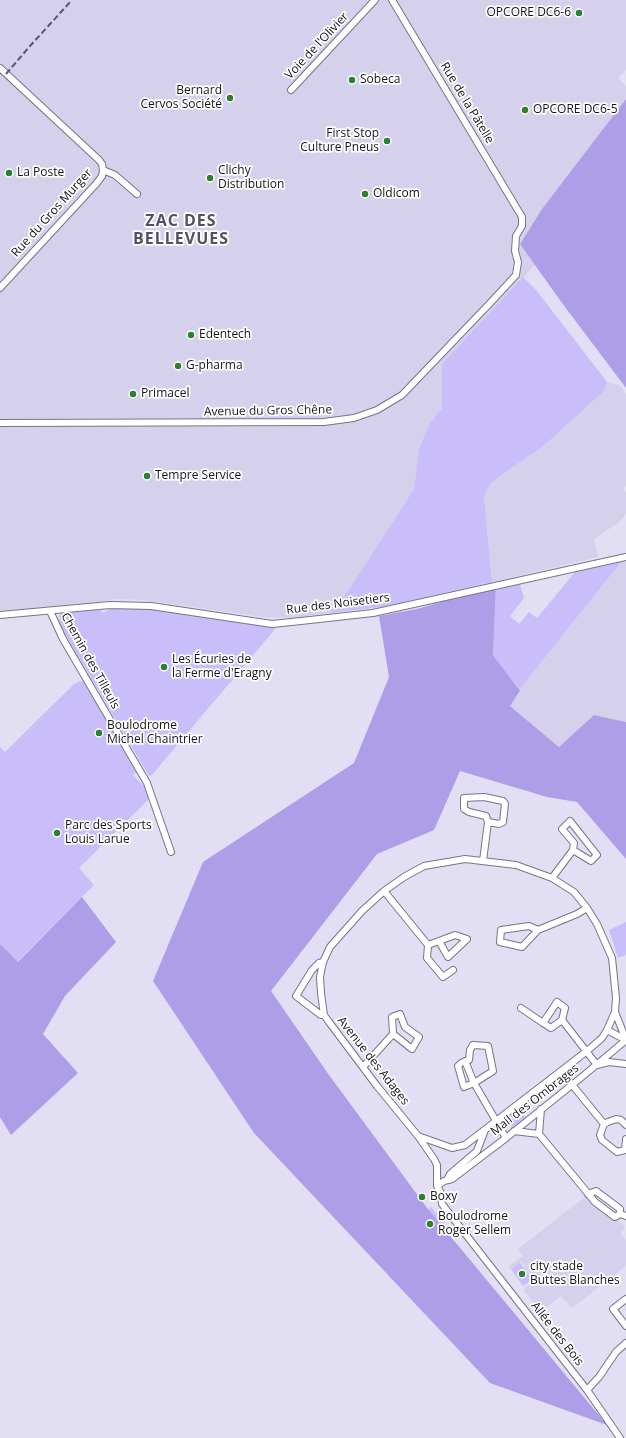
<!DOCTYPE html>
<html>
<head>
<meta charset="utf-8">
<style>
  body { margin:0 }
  canvas { display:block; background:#e2dff4 }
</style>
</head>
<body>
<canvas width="626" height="1438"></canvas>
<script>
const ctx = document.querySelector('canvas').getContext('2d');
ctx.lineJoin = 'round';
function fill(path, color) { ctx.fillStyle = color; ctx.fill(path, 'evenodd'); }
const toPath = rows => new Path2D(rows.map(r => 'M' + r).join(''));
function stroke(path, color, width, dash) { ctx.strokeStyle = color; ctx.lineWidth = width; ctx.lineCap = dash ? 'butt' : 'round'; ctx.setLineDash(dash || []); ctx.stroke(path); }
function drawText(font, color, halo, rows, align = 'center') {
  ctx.font = font + ' "Open Sans",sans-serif'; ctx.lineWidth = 3.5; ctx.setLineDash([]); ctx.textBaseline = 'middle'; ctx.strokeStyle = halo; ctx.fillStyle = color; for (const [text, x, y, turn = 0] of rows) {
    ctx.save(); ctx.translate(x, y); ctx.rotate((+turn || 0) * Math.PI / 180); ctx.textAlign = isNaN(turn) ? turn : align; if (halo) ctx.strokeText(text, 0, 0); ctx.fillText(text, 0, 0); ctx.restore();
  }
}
const built = toPath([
  [0,0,626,0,626,70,618,78,626,86,626,99,542,209,520,243,535,265,442,364,442,408,430,423,419,449,414,489,350,588,330,613,291,618,263,617,143,600,114,599,100,602,0,612],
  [607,382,620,385,626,394,626,486,623,489,626,492,626,514,618,523,594,539,598,557,492,582,484,497,490,484,604,391],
  [626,560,626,722,594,715,560,747,510,706,520,692,519,690,622,561],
  [586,1196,605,1212,625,1226,621,1234,626,1240,626,1266,572,1308,561,1296,541,1311,523,1290,534,1280,521,1261,510,1269,509,1266,523,1256,518,1249]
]);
const green = toPath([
  [523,277,537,291,607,382,604,391,542,447,507,471,490,484,484,497,492,582,381,607,330,613,350,588,414,489,419,449,430,423,442,408,442,364],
  [622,561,519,690,493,655,496,590,520,584,524,598,510,616,519,624,529,612,537,618,576,571],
  [150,607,276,628,152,775,149,776,59,624,60,613,100,610,103,613,110,609],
  [84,680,138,771,133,775,149,792,150,798,79,868,94,885,17,962,0,944,0,747,5,752,74,684],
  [626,922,626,955,618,958,609,930],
  [519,1107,526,1118,512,1129,509,1115],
  [431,1207,448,1227,429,1242,412,1221],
  [520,1262,533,1280,523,1286,511,1269]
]);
const forest = toPath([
  [626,99,626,388,562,303,520,244,542,209],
  [496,586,493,655,520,691,510,706,559,747,594,715,626,722,626,859,577,802,547,797,460,771,434,830,377,854,271,991,329,1075,427,1208,607,1425,490,1383,254,1133,153,981,203,862,354,763,389,677,379,616,417,609],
  [82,897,116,942,65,996,43,1034,78,1073,11,1135,0,1117,0,944,18,962]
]);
const minor = toPath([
  [0,68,99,160,102,164,103,170,102,176,96,184,0,288],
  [291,90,375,0],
  [103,170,115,175,137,194],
  [0,423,324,422,354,418,377,410,402,395,493,300,516,275,518,262,515,251,516,236,522,226,522,217,392,0],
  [50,611,63,639,147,783,171,852],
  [0,615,110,605,151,606,272,624,301,621,373,613,626,557],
  [483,861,488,822,486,816,469,812,464,809,464,798,484,797,503,801,505,804,503,822,499,824,488,822],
  [552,878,573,850,574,843,562,829,570,821,597,855,591,861,573,850],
  [384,891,428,945],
  [538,930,529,926,501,930,500,942,522,947,538,930,577,914,587,908],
  [428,945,439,941,455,935,467,939,448,957,439,941],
  [428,945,427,958,443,977,453,970],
  [323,962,319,963,312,970,296,996,321,1015,324,1015],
  [557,1002,565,1008,562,1020,551,1028,543,1023,557,1002],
  [521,1008,543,1023],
  [615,1012,626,1040],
  [562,1020,597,1065,609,1062,626,1064],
  [473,1045,488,1046,493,1071,474,1083,464,1087,458,1066,461,1063,469,1060,470,1050,473,1045],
  [465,1061,474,1083,506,1138],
  [363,1067,393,1034,392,1017,400,1014,405,1027,419,1037,412,1049,393,1034],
  [561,1071,604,1124],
  [541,1109,539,1134,595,1202,615,1217,620,1214,626,1216],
  [626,1125,621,1120,616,1119,608,1122,604,1124,600,1135,602,1140,617,1152,625,1150,626,1139],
  [514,1131,539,1134],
  [418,1136,452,1148,465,1145,587,1051,602,1038,607,1030,615,1012,616,998,612,958,597,924,587,908,574,892,552,878,516,865,465,859,424,866,404,877,384,891,362,911,330,947,323,962,320,977,321,993,324,1015,329,1022,377,1086,418,1136,434,1159,437,1165,437,1186,441,1193,442,1204,587,1390,620,1438],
  [447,1180,450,1174,477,1151,485,1130],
  [437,1186,444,1181,452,1179,506,1138,583,1076,626,1040,607,1030],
  [588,1194,596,1191,620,1209,620,1214],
  [626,1299,613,1309,626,1326],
  [587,1390,599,1377,616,1352,626,1343]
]);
const rail = toPath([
  [6,74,30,46,72,0]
]);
const markers = [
  [579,13,4,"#2d812d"],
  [352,80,4,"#2d812d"],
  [230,98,4,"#2d812d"],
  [525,110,4,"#2d812d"],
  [387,141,4,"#2d812d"],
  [9,173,4,"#2d812d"],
  [210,178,4,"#2d812d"],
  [365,194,4,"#2d812d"],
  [191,335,4,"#2d812d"],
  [178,366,4,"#2d812d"],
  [133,394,4,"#2d812d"],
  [147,476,4,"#2d812d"],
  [164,667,4,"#2d812d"],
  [99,733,4,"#2d812d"],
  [57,833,4,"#2d812d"],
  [422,1197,4,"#2d812d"],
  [430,1224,4,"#2d812d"],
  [522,1274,4,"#2d812d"]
];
const poiNames = [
  ["OPCORE DC6-6",571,13,"right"],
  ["Sobeca",360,80],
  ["Bernard",222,91,"right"],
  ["Cervos Société",222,105,"right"],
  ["OPCORE DC6-5",533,110],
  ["First Stop",379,134,"right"],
  ["Culture Pneus",379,148,"right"],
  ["Clichy",218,171],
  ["Distribution",218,185],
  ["La Poste",17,173],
  ["Oldicom",373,194],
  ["Edentech",199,335],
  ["G-pharma",186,366],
  ["Primacel",141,394],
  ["Tempre Service",155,476],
  ["Les Écuries de",172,660],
  ["la Ferme d'Eragny",172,674],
  ["Boulodrome",107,726],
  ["Michel Chaintrier",107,740],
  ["Parc des Sports",65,826],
  ["Louis Larue",65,840],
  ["Boxy",430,1197],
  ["Boulodrome",438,1217],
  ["Roger Sellem",438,1231],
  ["city stade",530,1267],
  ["Buttes Blanches",530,1281]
];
const streetNames = [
  ["Voie de l'Olivier",317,46,-47],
  ["Rue de la Pâtelle",467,103,59],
  ["Rue du Gros Murger",52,213,-48],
  ["Avenue du Gros Chêne",268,411,-1],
  ["Rue des Noisetiers",338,604,-7],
  ["Chemin des Tilleuls",90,661,61],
  ["Avenue des Adages",373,1061,52],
  ["Mail des Ombrages",535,1100,-38],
  ["Allée des Bois",557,1334,52]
];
const districtNames = [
  ["ZAC DES",181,221],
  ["BELLEVUES",181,239]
];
fill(built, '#d5d1ec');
fill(green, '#c9bef9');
fill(forest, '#ae9ee8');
stroke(minor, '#777486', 8);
stroke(minor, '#fff', 6);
stroke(rail, '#595863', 2, [6, 3]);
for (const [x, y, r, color] of markers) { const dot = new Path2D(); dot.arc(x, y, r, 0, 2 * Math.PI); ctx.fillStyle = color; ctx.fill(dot); stroke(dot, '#fff', 1.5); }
drawText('12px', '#15141b', '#fff', poiNames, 'left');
drawText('12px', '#15141b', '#fff', streetNames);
ctx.letterSpacing = '1px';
drawText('bold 16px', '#535061', '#fff', districtNames);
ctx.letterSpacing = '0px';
</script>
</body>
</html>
